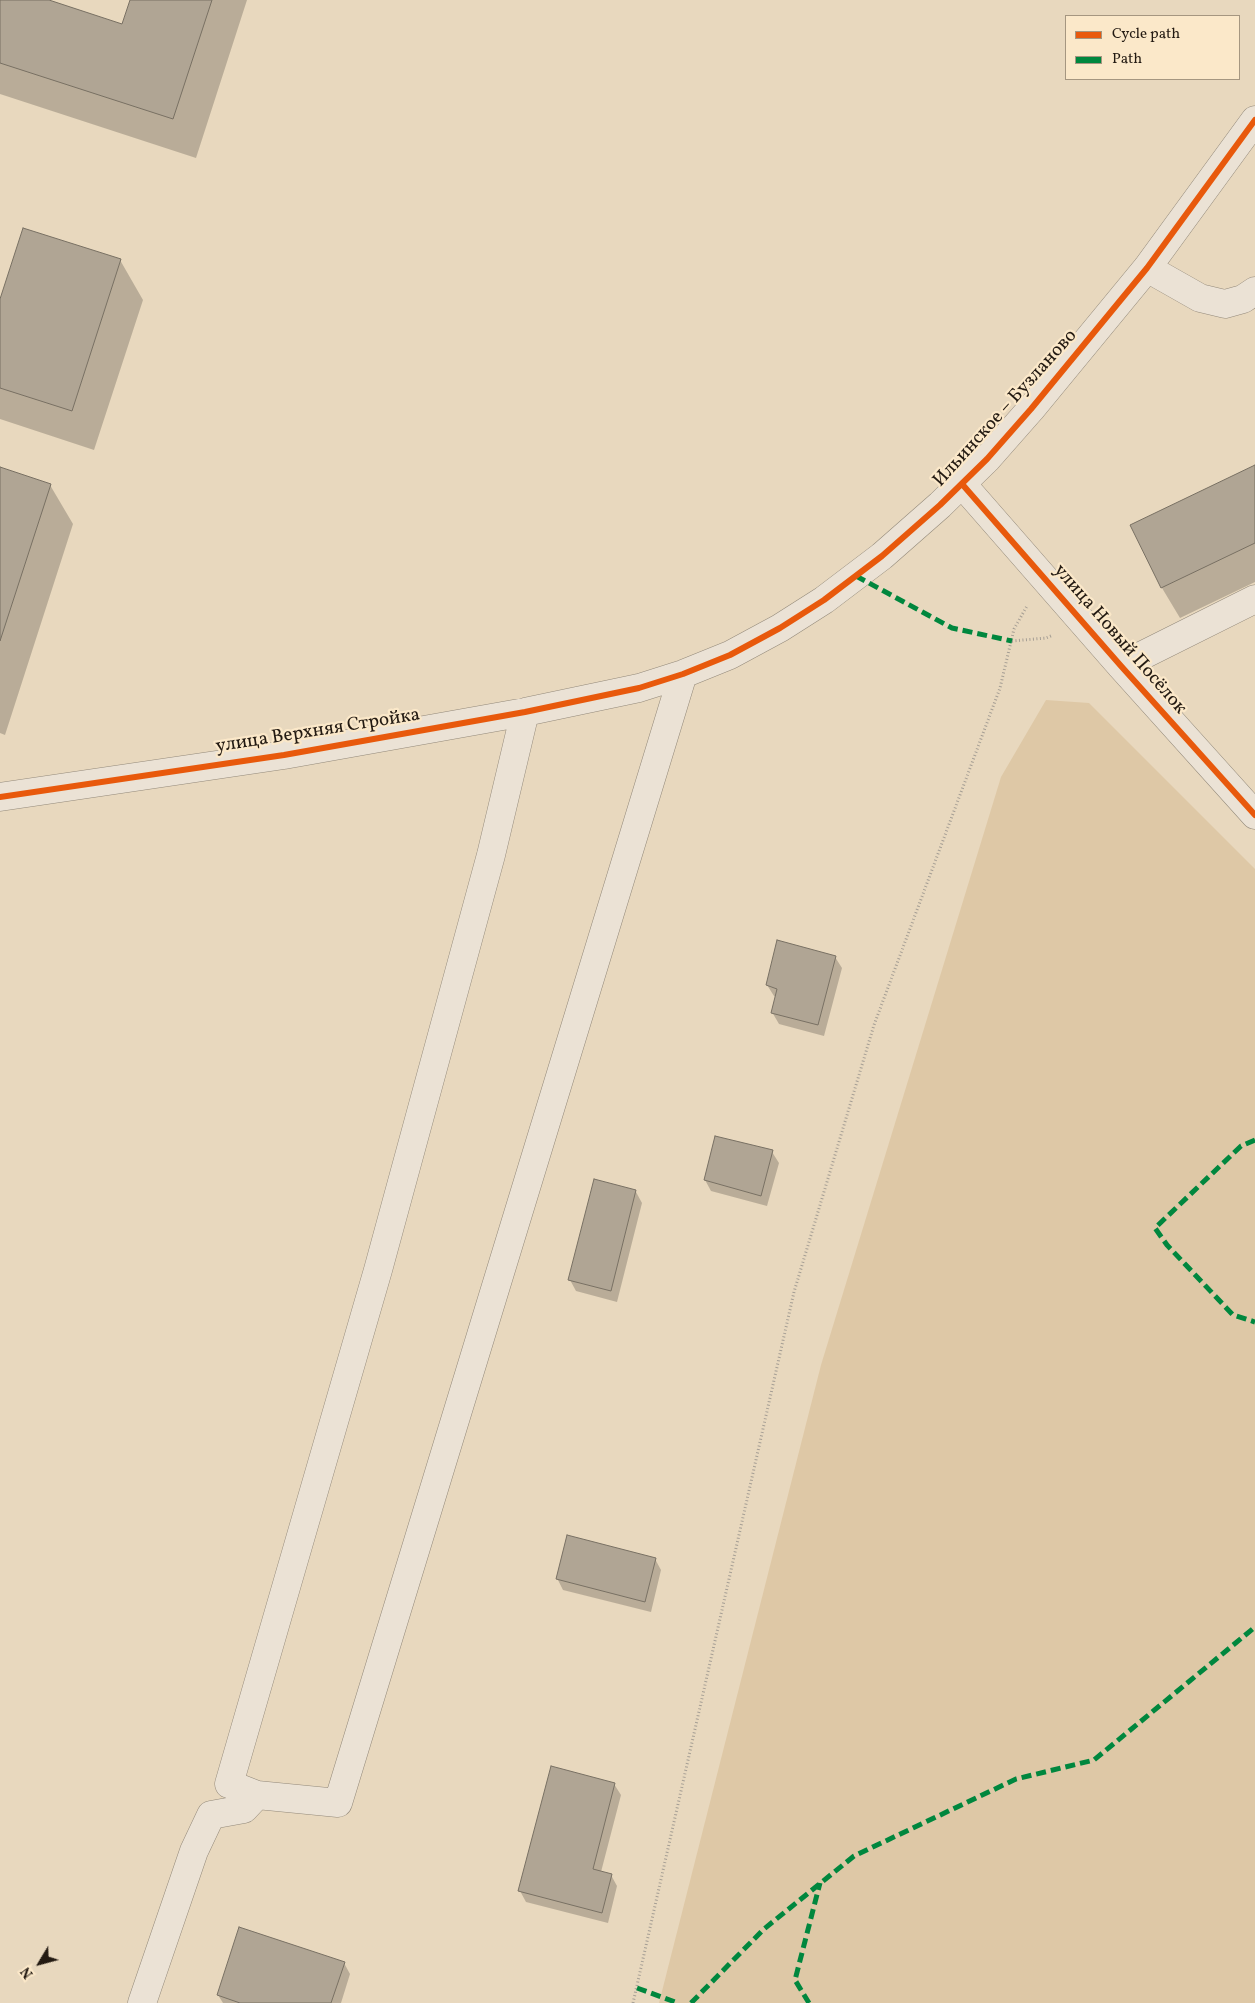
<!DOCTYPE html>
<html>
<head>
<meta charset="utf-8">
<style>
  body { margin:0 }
  #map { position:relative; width:1255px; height:2003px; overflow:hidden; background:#e8d8be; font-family:Vollkorn,serif }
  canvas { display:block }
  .legend { position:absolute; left:1065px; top:15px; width:175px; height:65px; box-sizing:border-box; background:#fbe8c9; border:1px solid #a59680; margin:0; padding:6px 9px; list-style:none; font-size:15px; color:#231a12 }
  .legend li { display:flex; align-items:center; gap:10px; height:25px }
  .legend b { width:25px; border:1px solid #a59680 }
  .north { position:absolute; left:15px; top:1938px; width:50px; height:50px; -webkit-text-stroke:4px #fbe8c9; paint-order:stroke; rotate:233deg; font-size:14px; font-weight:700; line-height:20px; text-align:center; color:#231a12 }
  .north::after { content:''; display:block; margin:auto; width:18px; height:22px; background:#231a12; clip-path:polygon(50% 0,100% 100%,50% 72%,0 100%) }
</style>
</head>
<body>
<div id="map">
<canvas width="1255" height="2003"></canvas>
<ul class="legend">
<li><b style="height:6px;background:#e8590c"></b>Cycle path</li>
<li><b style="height:6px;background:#00873e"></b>Path</li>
</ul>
<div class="north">N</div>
</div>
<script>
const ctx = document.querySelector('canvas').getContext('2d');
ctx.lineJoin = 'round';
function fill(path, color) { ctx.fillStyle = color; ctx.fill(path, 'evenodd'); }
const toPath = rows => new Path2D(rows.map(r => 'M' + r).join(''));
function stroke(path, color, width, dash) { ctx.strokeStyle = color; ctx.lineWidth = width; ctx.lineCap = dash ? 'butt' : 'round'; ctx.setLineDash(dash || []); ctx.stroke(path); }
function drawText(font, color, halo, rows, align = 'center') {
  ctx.font = font + ' Vollkorn,serif'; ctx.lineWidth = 4.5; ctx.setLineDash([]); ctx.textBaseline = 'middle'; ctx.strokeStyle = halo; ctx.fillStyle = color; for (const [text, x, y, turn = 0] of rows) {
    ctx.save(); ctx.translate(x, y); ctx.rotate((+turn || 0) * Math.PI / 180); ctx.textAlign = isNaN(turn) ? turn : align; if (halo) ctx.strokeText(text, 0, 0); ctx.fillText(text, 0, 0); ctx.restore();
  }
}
const green = toPath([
  [1046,700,1089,703,1255,869,1255,2003,659,2003,821,1365,1001,777]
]);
const shadow = toPath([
  [0,0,45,0,123,26,131,0,247,0,196,158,0,94],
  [120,260,143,300,94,450,0,419,0,303],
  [1255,466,1255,582,1180,618,1162,588,1132,526],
  [0,469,50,485,73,524,5,735,0,733],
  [835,957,842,968,824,1036,779,1024,772,1012,776,997,774,996,767,985],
  [716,1137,772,1152,779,1163,767,1206,711,1191,705,1180],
  [636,1192,642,1203,617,1302,576,1291,570,1280],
  [655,1559,661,1570,651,1612,563,1590,557,1578],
  [614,1784,621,1795,601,1872,611,1875,617,1886,608,1923,526,1902,520,1891],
  [344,1963,350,1974,341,2003,223,2003,218,1995]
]);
const building = toPath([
  [0,0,49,0,122,24,130,0,212,0,173,119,0,63,0,0],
  [23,228,121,259,72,411,0,388,0,299,23,228],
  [1255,465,1255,543,1161,588,1130,525,1255,465],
  [0,467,51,484,0,641,0,467],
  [777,940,836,956,818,1025,771,1013,777,989,766,985,777,940],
  [715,1136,773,1150,761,1196,704,1180,715,1136],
  [594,1179,636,1190,611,1291,568,1280,594,1179],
  [567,1535,656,1558,645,1602,556,1579,567,1535],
  [551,1766,615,1783,593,1869,612,1874,602,1913,518,1891,551,1766],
  [239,1927,345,1962,331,2003,240,2003,217,1995,239,1927]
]);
const path = toPath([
  [1012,641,1046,638,1053,635],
  [633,2003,794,1292,874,1025,1000,688,1014,629,1027,606]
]);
const minor = toPath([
  [1147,268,1200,298,1225,304,1243,299,1255,291],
  [962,484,1121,666,1255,815],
  [1121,666,1255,599],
  [0,797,284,755,525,712,639,688,683,674,730,655,780,628,824,600,882,556,940,505,987,459,1031,409,1147,268,1255,120],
  [257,1795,338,1803,683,674],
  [142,2003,194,1851,211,1815,244,1809,257,1795,229,1784,378,1270,491,855,525,712]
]);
const quiet = toPath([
  [856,576,952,628,1012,641],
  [1255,1140,1241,1146,1155,1228,1167,1245,1233,1315,1255,1322],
  [637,1988,678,2003],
  [691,2003,764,1929,854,1856,1016,1779,1094,1760,1255,1627],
  [809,2003,795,1980,820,1883]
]);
const cycleway = toPath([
  [962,484,1121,666,1255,815],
  [0,797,284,755,525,712,639,688,683,674,730,655,780,628,824,600,882,556,940,505,987,459,1031,409,1147,268,1255,120]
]);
const streetNames = [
  ["Ильинское – Бузланово",1006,409,-48],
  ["улица Новый Посёлок",1119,640,49],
  ["улица Верхняя Стройка",318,732,-9]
];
fill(green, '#dec8a6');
fill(shadow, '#0003');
fill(building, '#b0a594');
stroke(building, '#787063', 1);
stroke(minor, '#93897a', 29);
stroke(path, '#a59e94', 3, [1, 2.5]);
stroke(minor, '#ebe2d5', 28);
stroke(quiet, '#00873e', 5, [10, 5]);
stroke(cycleway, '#e8590c', 6);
drawText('19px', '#231a12', '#fbe8c9', streetNames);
</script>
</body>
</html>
